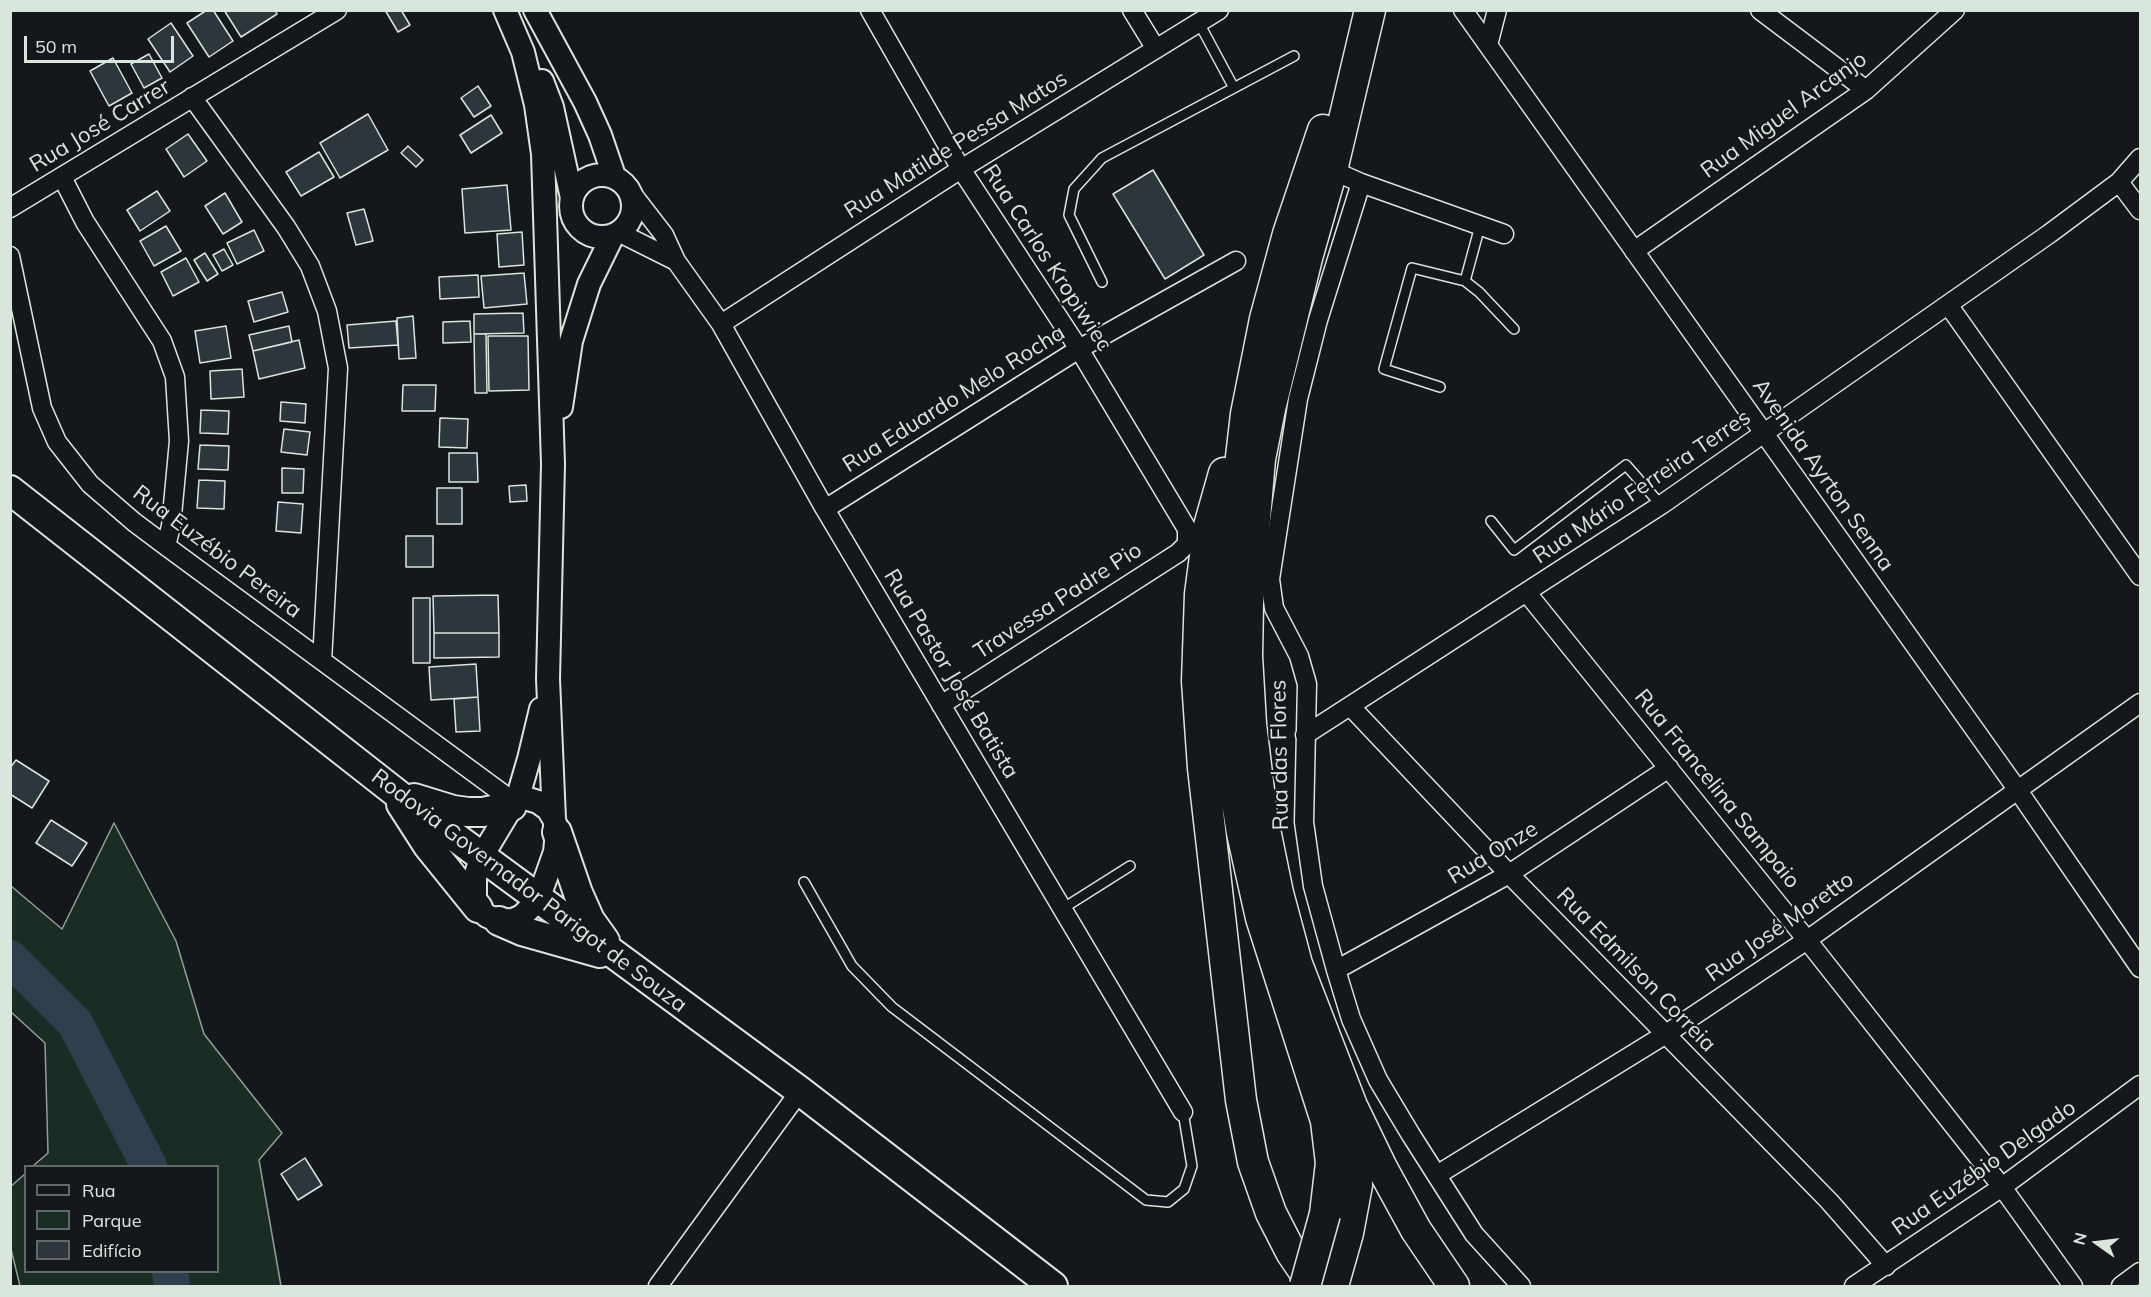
<!DOCTYPE html>
<html>
<head>
<meta charset="utf-8">
<style>
  body { margin:0 }
  #map { position:relative; width:2151px; height:1297px; overflow:hidden; background:#14181c; font-family:Mulish,sans-serif }
  canvas { display:block }
  .frame { position:absolute; inset:0; border:12px solid #d8e6dc; pointer-events:none }
  .legend { position:absolute; left:24px; top:1165px; width:195px; height:108px; box-sizing:border-box; background:#14181c; border:2px solid #626a69; margin:0; padding:8px 10px; list-style:none; font-size:18px; color:#d8e6dc }
  .legend li { display:flex; align-items:center; gap:12px; height:30px }
  .legend b { width:30px; border:2px solid #626a69 }
  .north { position:absolute; left:2067px; top:1213px; width:60px; height:60px; -webkit-text-stroke:4px #14181c; paint-order:stroke; rotate:284deg; font-size:16px; font-weight:700; line-height:24px; text-align:center; color:#d8e6dc }
  .north::after { content:''; display:block; margin:auto; width:21px; height:27px; background:#d8e6dc; clip-path:polygon(50% 0,100% 100%,50% 72%,0 100%) }
  .scale { position:absolute; left:24px; top:36px; width:150px; height:27px; box-sizing:border-box; border:3px solid #d8e6dc; border-top:0; padding-left:8px; font-size:18px; line-height:21px; white-space:nowrap; color:#d8e6dc; -webkit-text-stroke:4px #14181c; paint-order:stroke }
</style>
</head>
<body>
<div id="map">
<canvas width="2151" height="1297"></canvas>
<div class="frame"></div>
<ul class="legend">
<li><b style="height:8px;background:#14181c"></b>Rua</li>
<li><b style="height:16px;background:#1a2d24"></b>Parque</li>
<li><b style="height:16px;background:#2c363c"></b>Edifício</li>
</ul>
<div class="north">N</div>
<div class="scale">50 m</div>
</div>
<script>
const ctx = document.querySelector('canvas').getContext('2d');
ctx.lineJoin = 'round';
function fill(path, color) { ctx.fillStyle = color; ctx.fill(path, 'evenodd'); }
const toPath = rows => new Path2D(rows.map(r => 'M' + r).join(''));
function stroke(path, color, width, dash) { ctx.strokeStyle = color; ctx.lineWidth = width; ctx.lineCap = dash ? 'butt' : 'round'; ctx.setLineDash(dash || []); ctx.stroke(path); }
function drawText(font, color, halo, rows, align = 'center') {
  ctx.font = font + ' Mulish,sans-serif'; ctx.lineWidth = 4.5; ctx.setLineDash([]); ctx.textBaseline = 'middle'; ctx.strokeStyle = halo; ctx.fillStyle = color; for (const [text, x, y, turn = 0] of rows) {
    ctx.save(); ctx.translate(x, y); ctx.rotate((+turn || 0) * Math.PI / 180); ctx.textAlign = isNaN(turn) ? turn : align; if (halo) ctx.strokeText(text, 0, 0); ctx.fillText(text, 0, 0); ctx.restore();
  }
}
const green = toPath([
  [114,823,176,941,204,1034,282,1133,259,1160,281,1286,20,1286,11,1249,10,1187,25,1174,26,1272,218,1272,218,1166,33,1166,48,1153,45,1043,11,1012,11,886,62,929,114,823]
]);
const river = toPath([
  [10,958,75,1023,149,1166],
  [170,1272,172,1286]
]);
const building = toPath([
  [207,10,213,10,233,41,209,57,187,23,207,10],
  [224,10,275,10,277,14,241,37,224,10],
  [385,10,401,10,410,25,398,32,385,10],
  [171,23,193,56,170,72,148,39,171,23],
  [149,54,162,78,144,88,131,64,149,54],
  [113,58,132,93,109,106,90,71,113,58],
  [478,86,491,106,474,117,461,98,478,86],
  [368,114,388,150,340,178,320,143,368,114],
  [491,115,502,133,471,153,460,135,491,115],
  [188,134,207,161,184,177,166,149,188,134],
  [408,146,423,160,416,167,401,153,408,146],
  [319,152,334,177,301,196,286,172,319,152],
  [1153,170,1204,255,1165,279,1113,194,1153,170],
  [507,185,511,230,465,233,462,189,507,185],
  [157,191,170,211,140,231,127,210,157,191],
  [225,193,242,222,223,234,205,206,225,193],
  [364,209,373,241,356,245,347,213,364,209],
  [166,226,181,251,154,266,140,241,166,226],
  [254,230,264,251,237,264,227,243,254,230],
  [522,232,524,265,499,267,497,234,522,232],
  [224,249,233,265,222,271,213,255,224,249],
  [205,253,218,274,207,281,194,260,205,253],
  [186,258,199,282,173,296,161,272,186,258],
  [524,273,527,304,484,308,481,276,524,273],
  [478,275,479,297,440,299,439,277,478,275],
  [282,292,288,312,254,322,248,301,282,292],
  [523,313,524,333,474,334,474,314,523,313],
  [413,316,416,358,399,359,397,318,413,316],
  [396,321,398,345,349,348,347,325,396,321],
  [470,321,471,342,443,343,443,322,470,321],
  [226,326,231,358,200,363,195,331,226,326],
  [289,326,292,342,253,351,249,335,289,326],
  [474,334,486,334,487,393,475,393,474,334],
  [488,336,528,336,529,390,489,391,488,336],
  [299,340,305,368,259,379,253,351,299,340],
  [242,369,244,397,211,399,210,371,242,369],
  [403,385,436,385,435,411,402,411,403,385],
  [281,402,306,404,305,423,280,421,281,402],
  [201,410,229,411,228,434,200,433,201,410],
  [440,418,468,419,467,448,439,447,440,418],
  [284,429,310,432,307,455,281,452,284,429],
  [200,445,229,446,228,470,198,469,200,445],
  [449,453,477,453,478,482,449,482,449,453],
  [282,468,304,469,303,493,282,493,282,468],
  [199,480,225,481,224,509,197,508,199,480],
  [526,485,527,501,510,502,509,486,526,485],
  [437,488,462,488,462,524,437,524,437,488],
  [278,502,303,504,301,533,276,531,278,502],
  [406,536,433,536,433,567,406,567,406,536],
  [498,595,499,633,434,633,433,596,498,595],
  [413,598,430,598,430,663,413,663,413,598],
  [434,633,499,633,499,657,434,658,434,633],
  [476,664,478,697,431,700,429,667,476,664],
  [478,697,480,731,456,732,454,699,478,697],
  [16,760,49,781,32,808,10,794,10,768,16,760],
  [51,820,87,843,72,866,36,843,51,820],
  [305,1158,322,1185,298,1200,281,1174,305,1158]
]);
const service = toPath([
  [1199,23,1234,88],
  [1465,281,1480,226],
  [1102,282,1069,215,1074,189,1102,158,1294,56],
  [1440,387,1384,369,1412,268,1465,281,1479,292,1514,329],
  [1491,521,1514,550,1626,465,1661,505],
  [804,882,852,966,892,1007,1146,1200,1168,1202,1184,1189,1192,1166,1183,1112],
  [1062,909,1130,866]
]);
const minor = toPath([
  [870,10,961,169,1079,349,1187,529,1187,544,1178,553,941,705],
  [1132,10,1156,49],
  [1463,10,2017,789,2140,968],
  [1760,10,1866,90],
  [1488,45,1497,10],
  [192,97,286,227,310,266,327,311,338,368,322,661],
  [1332,170,1361,183,1504,234],
  [62,177,85,222,162,341,175,377,179,441,171,526,166,546],
  [2119,182,2140,210],
  [1361,183,1318,320,1298,399,1270,579,1274,608,1299,656,1307,684,1304,822,1313,886,1336,970,1351,1019,1378,1080,1411,1135,1474,1234,1521,1286],
  [627,187,664,235,676,261,721,324,825,509,1183,1112],
  [10,208,337,10],
  [618,232,676,261],
  [1634,251,1866,90,1955,10],
  [10,256,42,408,57,442,90,484,134,522,166,546,514,802],
  [1949,306,2140,576],
  [721,324,961,169,1219,10],
  [825,509,1079,349,1236,261],
  [1527,593,1807,940,2002,1187,2073,1286],
  [1351,707,1509,874,1829,1201,1886,1266],
  [1305,735,1661,505,2049,234,2119,182,2140,158],
  [1336,970,1509,874,1669,768],
  [1437,1175,1666,1034,1807,940,2140,703],
  [658,1286,800,1091],
  [1854,1286,2002,1187,2140,1085],
  [2121,1286,2140,1272]
]);
const tertiary = toPath([
  [505,10,523,52,536,105,543,154,553,464,548,679,554,819],
  [535,10,585,102,600,135,614,176],
  [542,81,552,107,572,198],
  '571 206a31 31 0 1 1 62 0a31 31 0 1 1-62 0Z',
  [561,407,571,341,589,284,613,235],
  [525,798,538,802,548,809,554,819,557,832,555,852,544,883,538,898,530,908,522,916,513,920,499,921,487,916,478,908,475,897,475,877,482,856,512,806,517,800,525,798],
  [517,800,529,759,541,709]
]);
const primary = toPath([
  [10,490,409,803,800,1091,1053,1286],
  [414,798,453,810,468,812,483,812,512,806],
  [401,804,428,846,478,908],
  [557,832,578,893,590,920,605,941],
  [499,921,522,931,600,953]
]);
const trunk = toPath([
  [1370,10,1332,170,1307,258,1270,409,1260,459,1248,603,1247,656,1251,724,1262,815,1278,893,1297,964,1352,1106,1382,1168,1416,1230,1454,1286],
  [1323,130,1288,234,1265,319,1246,414,1229,561,1225,655,1231,765,1242,833,1261,918,1326,1121,1331,1163,1325,1214],
  [1224,473,1209,526,1200,594,1197,681,1203,768,1241,1100,1253,1162,1271,1213,1291,1252,1314,1286],
  [1333,1286,1348,1233,1357,1185,1357,1156,1349,1126]
]);
const trunkBridge = toPath([
  [1305,1286,1325,1214]
]);
const streetNames = [
  ["Rua Miguel Arcanjo",1784,115,-36],
  ["Rua José Carrer",100,126,-31],
  ["Rua Matilde Pessa Matos",956,145,-32],
  ["Rua Carlos Kropiwiec",1047,258,57],
  ["Rua Eduardo Melo Rocha",954,399,-32],
  ["Avenida Ayrton Senna",1823,475,55],
  ["Rua Mário Ferreira Terres",1642,487,-34],
  ["Rua Euzébio Pereira",217,552,37],
  ["Travessa Padre Pio",1058,601,-33],
  ["Rua Pastor José Batista",951,674,59],
  ["Rua das Flores",1280,755,-91],
  ["Rua Francelina Sampaio",1717,789,51],
  ["Rua Onze",1493,853,-31],
  ["Rodovia Governador Parigot de Souza",529,891,37],
  ["Rua José Moretto",1780,927,-35],
  ["Rua Edmilson Correia",1636,970,46],
  ["Rua Euzébio Delgado",1984,1168,-35]
];
fill(green, '#1a2d24');
stroke(green, '#939e99', 1.5);
stroke(river, '#2f3f4d', 36);
fill(building, '#2c363c');
stroke(building, '#d8e6dc', 1.5);
stroke(service, '#d8e6dc', 12);
stroke(minor, '#d8e6dc', 21);
stroke(tertiary, '#d8e6dc', 26);
stroke(primary, '#d8e6dc', 32);
stroke(trunk, '#d8e6dc', 33);
stroke(service, '#14181c', 9);
stroke(minor, '#14181c', 18);
stroke(tertiary, '#14181c', 22);
stroke(primary, '#14181c', 28);
stroke(trunk, '#14181c', 30);
stroke(trunkBridge, '#d8e6dc', 33, []);
stroke(trunkBridge, '#14181c', 30);
drawText('22px', '#d8e6dc', '#14181c', streetNames);
</script>
</body>
</html>
